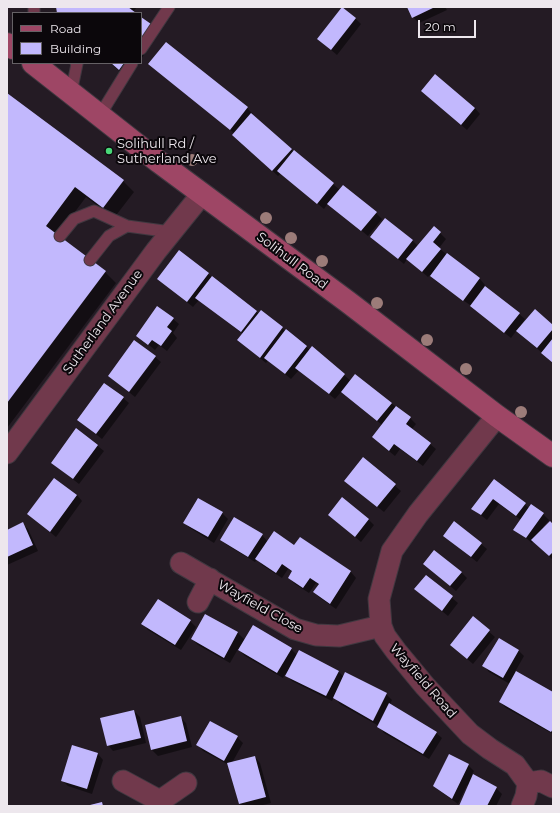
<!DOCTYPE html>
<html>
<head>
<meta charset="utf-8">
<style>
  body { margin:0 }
  #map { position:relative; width:560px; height:813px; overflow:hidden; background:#241b24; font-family:Montserrat,sans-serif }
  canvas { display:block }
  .frame { position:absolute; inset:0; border:8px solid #ede7ed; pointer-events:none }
  .legend { position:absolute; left:12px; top:12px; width:130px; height:52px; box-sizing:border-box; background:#0b070b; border:1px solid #656165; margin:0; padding:5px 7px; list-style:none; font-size:12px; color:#ede7ed }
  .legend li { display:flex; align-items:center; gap:8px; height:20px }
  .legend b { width:20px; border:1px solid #656165 }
  .scale { position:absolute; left:418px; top:20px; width:58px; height:18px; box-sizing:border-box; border:2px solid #ede7ed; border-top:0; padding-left:5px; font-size:12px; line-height:14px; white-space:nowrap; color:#ede7ed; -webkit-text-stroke:3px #0b070b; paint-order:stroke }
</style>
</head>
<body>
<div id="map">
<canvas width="560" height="813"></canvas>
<div class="frame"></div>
<ul class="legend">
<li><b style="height:5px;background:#9e4665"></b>Road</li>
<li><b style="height:11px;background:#c2b8fd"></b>Building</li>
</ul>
<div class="scale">20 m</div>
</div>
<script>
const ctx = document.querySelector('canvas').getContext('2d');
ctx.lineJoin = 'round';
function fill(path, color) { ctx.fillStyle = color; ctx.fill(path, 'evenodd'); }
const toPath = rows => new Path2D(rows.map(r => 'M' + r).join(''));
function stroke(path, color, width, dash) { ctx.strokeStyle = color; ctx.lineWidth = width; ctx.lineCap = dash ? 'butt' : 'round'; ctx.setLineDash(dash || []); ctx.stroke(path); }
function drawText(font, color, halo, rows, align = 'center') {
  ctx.font = font + ' Montserrat,sans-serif'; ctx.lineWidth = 4; ctx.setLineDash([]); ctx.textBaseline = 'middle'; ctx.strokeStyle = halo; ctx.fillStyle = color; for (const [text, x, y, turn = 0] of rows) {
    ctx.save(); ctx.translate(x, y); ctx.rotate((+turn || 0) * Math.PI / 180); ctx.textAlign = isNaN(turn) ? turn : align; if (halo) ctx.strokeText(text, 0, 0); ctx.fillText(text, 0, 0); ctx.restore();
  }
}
const shadow = toPath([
  [57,7,137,7,133,12,134,13,58,13],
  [408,7,445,7,447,10,419,23,413,17],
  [141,18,159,33,141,59],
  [355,18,361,24,337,55,324,44],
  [110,63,138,63,128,78],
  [149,64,247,108,253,114,252,115,294,152,340,190,376,213,382,219,368,236,328,203,324,209,281,173,278,176,239,140,234,133],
  [7,94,123,181,134,192,114,218,86,197,57,236,105,272,116,283,7,428],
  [428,96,475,108,480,114,467,130],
  [434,227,446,239,439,248,447,255,480,279,485,285,484,286,519,314,525,319,521,325,522,326,553,326,553,363,517,330,511,338,470,305,437,282,430,275,428,277,407,259,404,264,377,242,412,240,418,246],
  [208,274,259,314,261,312,310,350,312,348,351,381,391,403,410,418,416,424,412,429,436,449,423,466,400,449,395,456,379,443,373,437,382,425,342,391,335,399,299,370,291,379,268,360,266,363,245,346,243,334,199,300,193,307,158,279],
  [173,319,179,324,173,333,177,338,167,351,159,345,155,350,137,335],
  [155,357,161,362,135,397,109,376],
  [123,398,129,403,102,439,78,420],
  [76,429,104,451,79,484,52,463],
  [363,459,401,491,384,512,351,486],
  [494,480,529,508,543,514,549,520,543,527,544,528,553,525,553,560,534,541,532,543,515,529,521,520,499,504,487,520,473,509],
  [77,495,82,501,56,537,28,514],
  [222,513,228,519,214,543,190,528,184,523],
  [329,515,368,519,374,525,361,542],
  [22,524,28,529,38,551,7,565,7,531],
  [262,535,268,542,295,546,300,538,351,572,356,578,336,609,320,598,314,592,319,585,316,583,309,593,295,584,289,578,293,572,288,569,282,578,262,565,257,559,255,562,227,545,221,540],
  [450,541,481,544,487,549,477,562],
  [424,564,461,572,467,578,456,591],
  [426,576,458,603,448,616,415,589],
  [206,615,238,633,245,640,291,649,297,655,338,671,344,677,386,694,392,700,390,704,436,733,442,738,429,759,384,733,379,726,340,704,334,697,332,701,292,681,285,674,283,678,245,656,238,649,230,663,198,645,192,639],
  [473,618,495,637,473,664,457,650],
  [190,621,196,627,181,650,148,630,143,624],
  [518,650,524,656,515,672,553,694,553,734,506,708,500,702,510,684,489,672,484,666],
  [134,711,140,717,146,743,113,751,108,745],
  [180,717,186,723,192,747,158,756,152,750,146,725],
  [237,737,243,743,232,763,255,757,260,763,271,803,259,806,242,806,239,804,229,765,203,751,198,745],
  [98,754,103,760,92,794,68,786,62,780],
  [468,765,474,771,472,774,496,788,502,794,496,806,461,806,469,786,467,785,458,804,440,791,434,786]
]);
const building = toPath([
  [56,7,128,7,136,13,57,13],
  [342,7,356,18,331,50,317,39],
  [407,7,435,7,412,18],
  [141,17,151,24,141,39],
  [166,42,248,107,230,130,148,64],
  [111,63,124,63,119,70],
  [435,74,475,108,461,125,421,91],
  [7,93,124,180,103,208,75,187,46,226,106,271,7,403],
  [251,113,292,149,272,171,232,135],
  [294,150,334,183,317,204,277,171],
  [343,185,377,212,361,231,327,204],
  [385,218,413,240,398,259,370,237],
  [434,226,441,232,433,242,441,249,422,272,406,259],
  [179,250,209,273,187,302,157,279],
  [447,253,480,278,463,301,430,276],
  [212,276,257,311,241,332,195,298],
  [485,286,520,313,504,333,470,306],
  [157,306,174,318,167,327,172,331,161,346,152,340,148,345,136,336],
  [535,309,553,325,553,329,537,348,516,331],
  [261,310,283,327,260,358,237,340],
  [286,329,307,346,285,374,264,358],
  [553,338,553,363,541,353],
  [134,340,156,356,129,392,108,376],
  [312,346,345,374,329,394,295,368],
  [355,374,392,403,377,421,341,392],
  [104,383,124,397,96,434,77,420],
  [396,406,411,417,406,424,431,443,417,461,394,444,389,451,372,437],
  [76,428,98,445,73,479,51,463],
  [363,457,396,484,377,507,344,481],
  [54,478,77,495,50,532,27,514],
  [494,479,526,503,516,516,493,499,481,515,471,509],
  [342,497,369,519,355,537,328,515],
  [198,498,223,512,208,537,183,523],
  [531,504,544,513,526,538,513,530],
  [234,517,263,534,248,557,220,540],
  [454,521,482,543,471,557,443,536],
  [550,521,553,524,553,552,549,556,531,540],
  [23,522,33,545,7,557,7,530],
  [274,531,294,545,300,537,351,571,330,604,313,592,319,584,310,578,303,588,288,578,292,571,282,564,276,573,255,559],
  [434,550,462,572,450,586,423,564],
  [426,575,453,596,442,611,414,589],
  [158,599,191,620,175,645,141,624],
  [205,614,238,632,224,658,191,639],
  [473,616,490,630,467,659,450,645],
  [253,625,292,648,277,673,238,650],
  [499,638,519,650,503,678,482,666],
  [299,650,339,671,326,696,285,676],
  [516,671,553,692,553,729,551,732,499,702],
  [345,672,387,693,373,721,333,698],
  [389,703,437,732,423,754,377,727],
  [134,710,141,738,107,746,100,718],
  [181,716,187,741,151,750,145,725],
  [210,721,238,736,224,761,196,745],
  [72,745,98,753,87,789,61,781],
  [449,754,469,764,452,799,433,786],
  [255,756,266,797,239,804,227,763],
  [473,774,497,787,487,806,459,806],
  [102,802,103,806,90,806,90,805]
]);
const lane = toPath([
  [34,13,34,7],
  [141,49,169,7],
  [71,93,77,64,76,63],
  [100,115,132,63],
  [60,236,74,219,94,211,127,226,171,232],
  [90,260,109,236,127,226]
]);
const street = toPath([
  [497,416,418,514,392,551,379,599,381,626,385,636,396,651,425,686,470,734,490,749,515,765,528,783,541,781,553,787],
  [7,453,156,251,202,194],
  [181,563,295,629,316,635,339,636,381,626],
  [198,602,210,579],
  [123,781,160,801,186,783],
  [522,806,526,796,528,783]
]);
const secondary = toPath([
  [7,44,13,48],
  [33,63,159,162,348,302,497,416,553,456]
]);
const trees = [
  [192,160],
  [266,218],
  [291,238],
  [322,261],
  [377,303],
  [427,340],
  [466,369],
  [521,412]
];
const markers = [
  [109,151,4,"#49d778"]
];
const poiNames = [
  ["Solihull Rd /",117,144],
  ["Sutherland Ave",117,159]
];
const streetNames = [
  ["Solihull Road",292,261,37],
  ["Sutherland Avenue",103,322,-54],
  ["Wayfield Close",260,607,29],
  ["Wayfield Road",423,681,49]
];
fill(shadow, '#0007');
fill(building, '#c2b8fd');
stroke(lane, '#403840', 13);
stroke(street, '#403840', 23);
stroke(secondary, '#403840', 24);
stroke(lane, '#71394c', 11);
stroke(street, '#71394c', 21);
stroke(secondary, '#9e4665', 22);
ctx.fillStyle = '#9c7c79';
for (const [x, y] of trees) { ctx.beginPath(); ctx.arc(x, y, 6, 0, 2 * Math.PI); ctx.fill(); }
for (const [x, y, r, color] of markers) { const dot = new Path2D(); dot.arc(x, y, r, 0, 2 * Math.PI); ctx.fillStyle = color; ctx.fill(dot); stroke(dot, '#0b070b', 1.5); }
drawText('13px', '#ede7ed', '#0b070b', poiNames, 'left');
drawText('13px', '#ede7ed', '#0b070b', streetNames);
</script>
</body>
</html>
